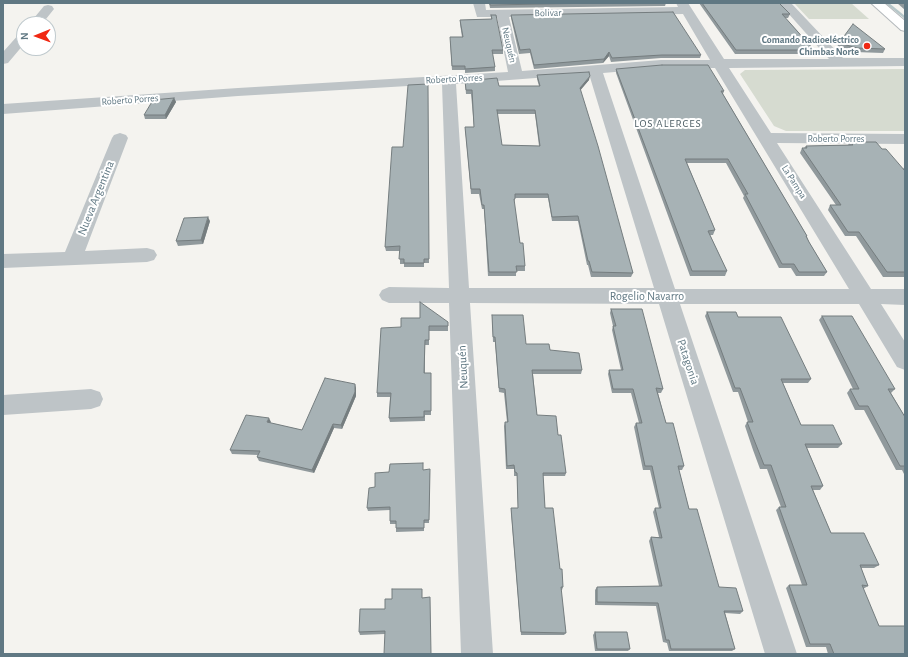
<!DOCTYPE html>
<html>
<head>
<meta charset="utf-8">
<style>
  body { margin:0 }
  #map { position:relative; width:908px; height:657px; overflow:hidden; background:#f4f3ef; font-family:"Alegreya Sans",sans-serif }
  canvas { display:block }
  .frame { position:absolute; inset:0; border:4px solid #607883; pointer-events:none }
  .north { position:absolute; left:16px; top:16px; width:40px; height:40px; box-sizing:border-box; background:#fff; border:1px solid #bfc9cd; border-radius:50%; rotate:269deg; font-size:11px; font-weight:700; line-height:16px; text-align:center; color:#607883 }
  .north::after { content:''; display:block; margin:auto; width:14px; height:18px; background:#f02813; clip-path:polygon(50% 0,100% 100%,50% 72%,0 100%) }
</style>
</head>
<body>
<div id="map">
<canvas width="908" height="657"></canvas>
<div class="frame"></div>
<div class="north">N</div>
</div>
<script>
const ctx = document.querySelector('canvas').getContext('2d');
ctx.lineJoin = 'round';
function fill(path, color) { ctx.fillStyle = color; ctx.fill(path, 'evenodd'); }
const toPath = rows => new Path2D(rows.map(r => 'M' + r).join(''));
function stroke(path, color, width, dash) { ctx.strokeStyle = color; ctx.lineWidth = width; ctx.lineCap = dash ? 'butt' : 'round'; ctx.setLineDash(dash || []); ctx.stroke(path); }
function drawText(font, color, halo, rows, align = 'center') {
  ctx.font = font + ' "Alegreya Sans",sans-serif'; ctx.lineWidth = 4; ctx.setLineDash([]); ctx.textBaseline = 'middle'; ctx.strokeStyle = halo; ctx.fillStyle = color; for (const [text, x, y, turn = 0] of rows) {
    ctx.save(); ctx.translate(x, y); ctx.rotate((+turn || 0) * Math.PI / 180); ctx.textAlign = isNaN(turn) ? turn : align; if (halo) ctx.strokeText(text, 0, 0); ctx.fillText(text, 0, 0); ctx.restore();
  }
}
const green = toPath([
  [794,3,851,3,869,19,809,19],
  [905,69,905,131,786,131,774,126,740,74,745,70]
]);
const stream = toPath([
  [885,3,889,3,905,16,905,19,885,3]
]);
const minor = toPath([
  [473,3,485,3,486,10,678,7,676,3,688,3,724,59,829,59,779,3,791,3,843,58,905,58,905,66,729,68,771,133,905,134,905,144,777,143,871,289,905,289,905,305,881,304,905,342,905,370,897,367,859,304,680,304,797,654,765,654,659,304,470,303,493,654,461,654,449,303,389,303,382,300,379,295,382,290,389,287,449,288,442,84,238,96,3,114,3,104,238,88,508,72,497,17,477,17,473,3],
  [683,14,710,60,661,60,522,71,509,17,683,14],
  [661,68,715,68,849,289,675,289,603,73,661,68],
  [589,74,654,288,469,288,456,84,589,74],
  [48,5,52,6,54,9,42,24,29,24,44,6,48,5],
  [24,32,24,44,8,63,3,64,3,52,20,33,24,32],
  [120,133,126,135,128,138,85,251,147,248,154,250,157,255,154,260,147,262,3,268,3,254,65,252,112,138,114,135,120,133],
  [91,389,100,392,103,399,100,406,91,409,3,415,3,395,91,389]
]);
const primary = toPath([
  [871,3,884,3,905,21,905,31,901,30,871,3]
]);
const wall = toPath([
  [489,3,666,3,665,6,490,8],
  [699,3,779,3,790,14,788,18,785,18,814,50,812,54,735,54],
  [897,3,905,3,905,10],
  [491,15,503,50,503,54,492,54,495,67,495,71,465,73,465,70,452,70,450,41,462,37,460,24,460,20,491,19],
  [511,15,701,55,700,58,661,58,611,62,609,56,603,63,534,69,530,53,519,54,511,18],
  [839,43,885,49,883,53,855,52,837,47],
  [616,69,724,91,723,94,807,236,807,237,809,242,827,272,824,276,796,276,791,268,779,268,743,198,744,196,726,163,687,163,715,230,713,235,710,235,727,271,725,276,690,276,616,73],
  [537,75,589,80,580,90,633,273,631,277,591,277,588,265,587,265,578,221,552,221,548,198,515,198,514,203,520,243,525,266,525,271,516,271,516,276,488,276,484,209,482,209,479,194,471,194,465,127,474,127,471,94,466,94,465,81,499,86,539,86,537,79],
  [497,114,535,114,539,146,502,145],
  [428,84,429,263,424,263,424,267,404,267,404,264,400,264,400,251,386,251,385,247,403,147],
  [174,98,176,102,166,119,145,119,144,115],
  [850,142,882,149,903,169,905,166,905,277,883,277,856,236,845,236,828,210,830,205,836,205,800,153,802,148,804,148,806,146,848,145],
  [210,221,203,244,178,246,176,241],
  [611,309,663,389,661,393,658,393,666,423,684,466,682,470,679,470,689,509,719,587,743,611,740,614,725,613,735,649,732,651,669,651,667,643,663,642,656,606,595,605,595,590,597,587,659,586,649,541,651,537,659,537,653,512,655,508,659,508,650,470,643,470,634,427,636,423,639,423,631,393,612,393,608,374,609,370,621,370,612,330,613,326,610,313],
  [707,312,738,317,811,379,808,383,783,383,801,425,842,444,838,448,807,448,823,486,820,490,813,490,831,533,879,565,874,568,861,568,868,586,863,589,879,626,905,654,828,654,826,647,806,647,786,588,789,585,802,585,776,510,779,507,781,507,767,469,760,469,753,450,745,426,747,422,748,422,738,392,733,392,705,316],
  [492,315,526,344,550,350,582,370,581,374,533,374,537,415,558,435,566,473,565,476,543,476,545,508,560,569,563,587,562,590,561,590,566,633,564,635,521,635,511,512,511,508,518,508,517,476,514,476,514,469,506,469,504,426,505,422,507,422,504,393,499,392,495,342,493,342],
  [822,316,895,389,891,393,905,417,905,476,902,470,896,470,864,410,855,410,847,393,850,389,853,389,819,320],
  [420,318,448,322,448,331,429,331,429,345,425,345,425,373,431,373,431,415,425,415,425,421,390,422,389,418,390,397,377,397,377,393,401,327],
  [356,388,356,396,342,429,334,428,314,473,259,461,257,457,258,455,232,454,230,450,271,422,270,423,302,430],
  [423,470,430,473,429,523,424,523,424,531,396,532,396,524,390,524,390,510,368,511,367,508,375,487,389,472],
  [422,591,422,598,385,634,360,635,359,632,385,609,392,599],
  [595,632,630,649,628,651,595,651,593,635]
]);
const shadedWall = toPath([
  [609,52,609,56,603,63,604,59],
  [590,76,589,80,579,92,580,88],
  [174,98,176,102,166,119,165,115],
  [208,217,210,221,203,244,201,240],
  [355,384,356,388,356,396,342,429,341,425],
  [269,418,271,422,268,426,267,422],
  [333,424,334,428,314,473,312,470]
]);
const building = toPath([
  [490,3,600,3,490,5,490,3],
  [702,3,779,3,790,14,782,14,814,50,736,50,702,3],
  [673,12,701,55,662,55,612,58,609,52,604,59,534,65,530,49,520,50,511,15,673,12],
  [491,15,496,15,503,50,492,50,495,67,465,69,465,66,452,66,450,37,463,37,460,20,492,19,491,15],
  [853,24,885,49,857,48,839,43,853,24],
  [662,65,708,65,724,91,721,91,807,236,806,236,809,242,827,272,799,272,794,264,782,264,745,194,748,194,728,159,685,159,715,230,708,231,727,271,692,271,616,69,662,65],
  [589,72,590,76,580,88,598,146,633,273,592,272,589,261,588,261,578,216,552,217,548,194,515,194,515,199,514,199,520,243,523,243,525,266,516,266,517,272,489,272,484,205,482,205,480,189,471,189,465,127,474,127,472,90,466,90,465,81,497,78,499,86,540,86,537,75,589,72],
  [497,110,535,110,540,146,502,145,497,110],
  [428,84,429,259,424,259,424,263,404,263,404,259,399,259,400,246,385,247,392,147,403,147,408,85,428,84],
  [174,98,165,115,144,115,153,100,174,98],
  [850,142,876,142,882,149,886,149,905,171,905,272,887,272,859,232,848,232,830,205,841,205,802,148,807,148,806,146,853,145,850,142],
  [208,217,201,240,176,241,184,218,208,217],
  [420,302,448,322,448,326,429,326,429,340,425,340,424,373,431,373,431,411,424,411,424,417,389,418,391,393,377,393,381,328,401,327,401,318,420,318,420,302],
  [611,309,642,309,663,389,656,388,666,423,673,423,684,466,678,466,689,509,697,509,719,587,736,588,743,611,724,611,735,649,671,649,669,640,666,640,658,603,597,602,597,587,662,586,651,537,662,538,655,508,661,508,652,466,645,466,636,423,642,423,633,389,613,389,609,370,623,370,613,326,616,326,611,309],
  [707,312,736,312,738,317,781,317,811,379,781,379,801,425,833,425,842,444,805,444,823,486,811,486,831,533,864,533,879,565,860,565,868,586,862,585,879,626,905,626,905,654,834,654,830,644,810,644,789,585,807,585,779,507,786,507,771,465,764,465,747,422,753,422,740,388,735,388,707,312],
  [492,315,523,315,526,344,549,344,550,350,579,353,582,370,532,370,537,415,556,416,558,435,561,435,566,473,543,473,545,508,553,508,560,569,562,569,563,587,561,587,566,633,521,632,511,508,518,508,517,473,515,472,514,465,507,466,505,422,508,422,505,389,499,388,495,337,493,337,492,315],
  [822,316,852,316,895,389,888,389,905,417,905,466,900,466,868,406,859,406,850,389,859,389,822,316],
  [325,378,355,384,355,392,341,425,333,424,312,470,257,457,260,451,230,450,246,415,269,418,267,422,302,430,325,378],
  [423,463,423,470,430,469,429,520,424,520,424,528,396,528,396,521,390,521,390,507,367,508,369,488,375,487,375,473,389,472,390,464,423,463],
  [392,589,422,589,422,598,430,597,431,654,384,654,385,631,359,632,360,609,385,609,385,599,392,599,392,589],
  [595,632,627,632,630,649,597,649,595,632]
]);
const markers = [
  [867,46,4,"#f02813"]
];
const farStreetnames = [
  ["Bolivar",548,13,-1],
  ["Neuquén",509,45,77],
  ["Roberto Porres",454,79,-3],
  ["Roberto Porres",130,100,-4],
  ["Roberto Porres",836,139],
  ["La Pampa",794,182,58]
];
const farPoinames = [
  ["Comando Radioeléctrico",859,40],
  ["Chimbas Norte",859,52]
];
const farNeighbourhoodnames = [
  ["LOS ALERCES",668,124]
];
const streetNames = [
  ["Nueva Argentina",96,198,-68],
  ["Rogelio Navarro",647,296],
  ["Patagonia",688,362,72],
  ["Neuquén",463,367,-93]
];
fill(green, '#d6dbd0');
fill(stream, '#b6c7c9');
stroke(primary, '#b4b9bc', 2);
fill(minor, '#bec4c7');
fill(primary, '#fff');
fill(wall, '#90999c');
fill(shadedWall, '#757d7f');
fill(building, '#a7b2b5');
stroke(building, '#757d7f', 1);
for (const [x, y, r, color] of markers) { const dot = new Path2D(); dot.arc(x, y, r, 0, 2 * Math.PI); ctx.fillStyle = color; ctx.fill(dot); stroke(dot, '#fff', 1.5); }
drawText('10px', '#607883', '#fff', farStreetnames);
drawText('bold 10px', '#607883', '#fff', farPoinames, 'right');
ctx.letterSpacing = '1px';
drawText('11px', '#4f6067', '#fff', farNeighbourhoodnames);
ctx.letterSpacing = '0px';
drawText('12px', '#607883', '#fff', streetNames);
</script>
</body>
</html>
